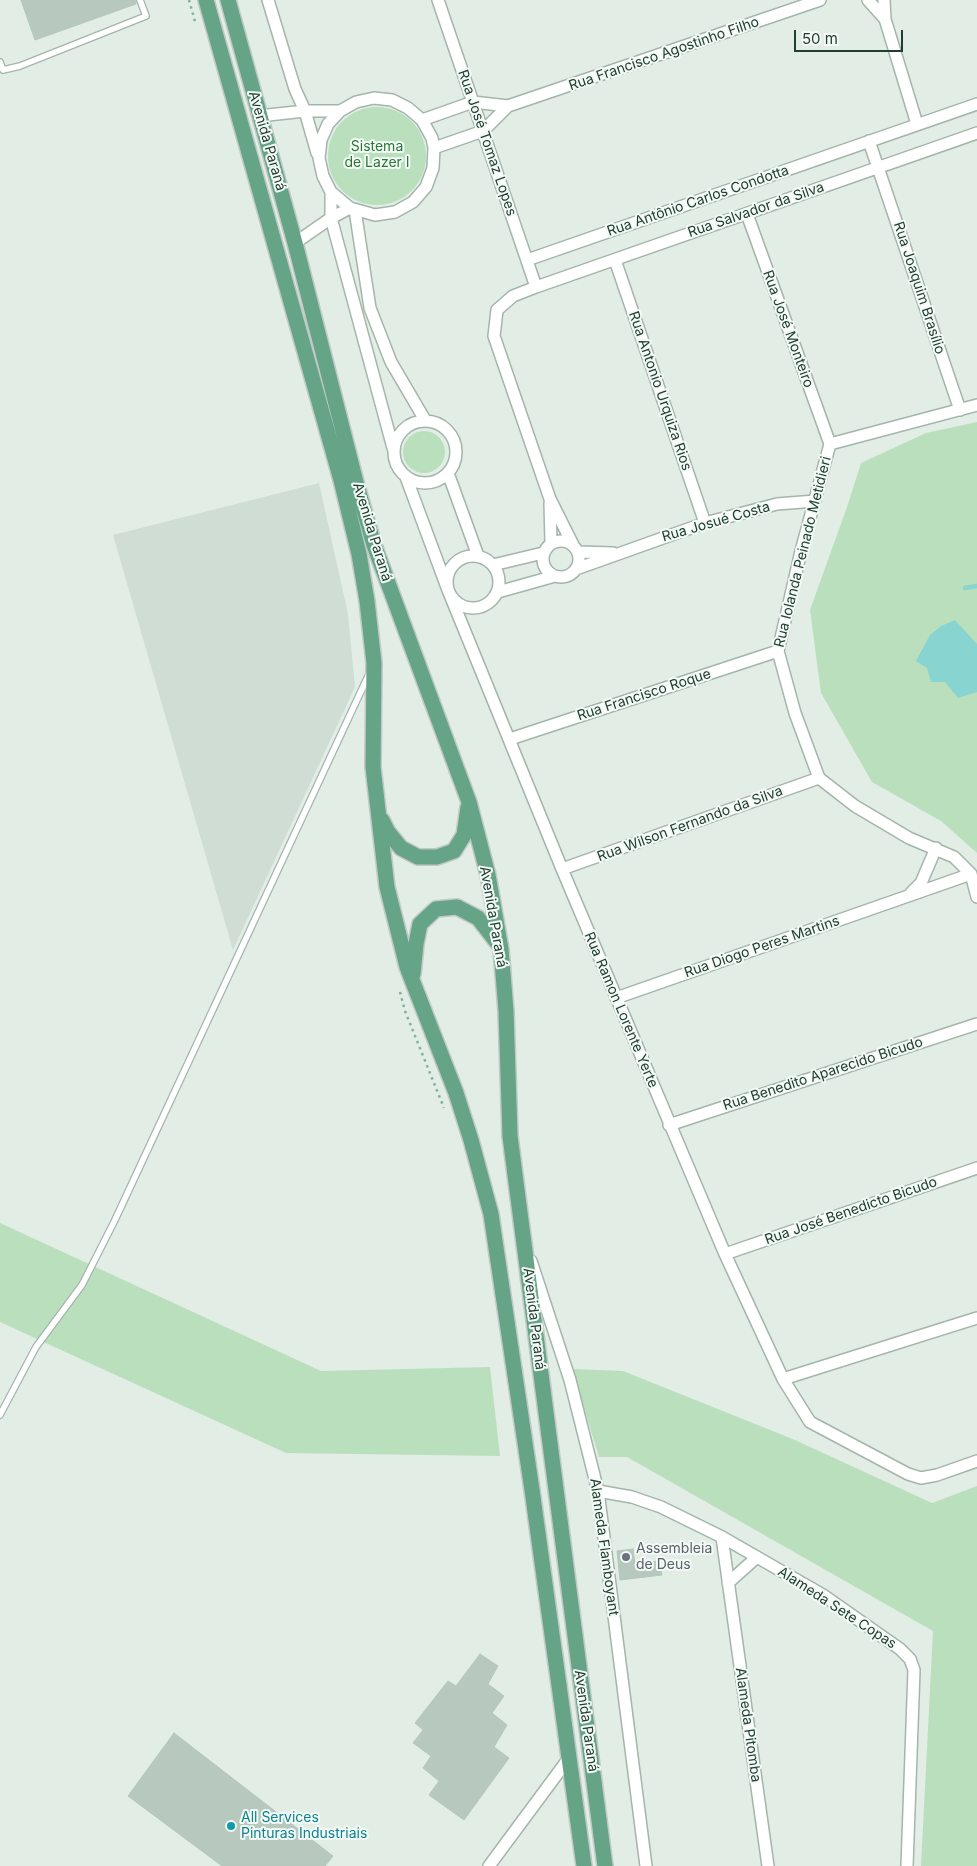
<!DOCTYPE html>
<html>
<head>
<meta charset="utf-8">
<style>
  body { margin:0 }
  #map { position:relative; width:977px; height:1866px; overflow:hidden; background:#e2ede6; font-family:Inter,sans-serif }
  canvas { display:block }
  .scale { position:absolute; left:794px; top:30px; width:109px; height:22px; box-sizing:border-box; border:2px solid #213f31; border-top:0; padding-left:6px; font-size:15px; line-height:18px; white-space:nowrap; color:#213f31; -webkit-text-stroke:4px #f3f9f5; paint-order:stroke }
</style>
</head>
<body>
<div id="map">
<canvas width="977" height="1866"></canvas>
<div class="scale">50 m</div>
</div>
<script>
const ctx = document.querySelector('canvas').getContext('2d');
ctx.lineJoin = 'round';
function fill(path, color) { ctx.fillStyle = color; ctx.fill(path, 'evenodd'); }
const toPath = rows => new Path2D(rows.map(r => 'M' + r).join(''));
function stroke(path, color, width, dash) { ctx.strokeStyle = color; ctx.lineWidth = width; ctx.lineCap = dash ? 'butt' : 'round'; ctx.setLineDash(dash || []); ctx.stroke(path); }
function drawText(font, color, halo, rows, align = 'center') {
  ctx.font = font + ' Inter,sans-serif'; ctx.lineWidth = 4; ctx.setLineDash([]); ctx.textBaseline = 'middle'; ctx.strokeStyle = halo; ctx.fillStyle = color; for (const [text, x, y, turn = 0] of rows) {
    ctx.save(); ctx.translate(x, y); ctx.rotate((+turn || 0) * Math.PI / 180); ctx.textAlign = isNaN(turn) ? turn : align; if (halo) ctx.strokeText(text, 0, 0); ctx.fillText(text, 0, 0); ctx.restore();
  }
}
const built = toPath([
  [319,483,348,614,355,687,233,950,113,535]
]);
const green = toPath([
  '328 156a49 49 0 1 1 98 0a49 49 0 1 1-98 0Z',
  [977,422,977,853,941,821,872,782,821,693,810,610,847,507,861,463,926,433],
  '403 452a21 21 0 1 1 42 0a21 21 0 1 1-42 0Z',
  [0,1223,321,1371,490,1367,500,1456,286,1453,0,1322],
  [572,1369,623,1371,795,1440,932,1503,977,1486,977,1866,921,1866,933,1631,627,1457,599,1457]
]);
const water = toPath([
  [955,620,977,644,977,692,958,698,945,682,931,682,927,668,916,661,930,635,941,626]
]);
const stream = toPath([
  [965,588,977,586]
]);
const building = toPath([
  [21,0,135,0,136,4,35,40,21,0],
  [633,1549,635,1564,659,1561,662,1575,620,1580,617,1551,633,1549],
  [480,1654,498,1666,488,1684,504,1696,492,1713,507,1725,494,1747,509,1758,464,1820,429,1795,439,1781,423,1768,431,1756,413,1743,423,1730,415,1723,448,1681,456,1686,480,1654],
  [174,1733,333,1856,325,1866,222,1866,128,1796,174,1733]
]);
const path = toPath([
  [189,0,196,25],
  [400,992,405,1011,444,1108]
]);
const lane = toPath([
  [0,62,3,70,20,66,146,16,140,0],
  [0,1415,36,1347,82,1285,114,1222,369,674]
]);
const street = toPath([
  [268,0,295,89,305,111,317,153],
  [438,0,536,287],
  [868,0,885,19],
  [884,0,885,19,917,124],
  [259,116,305,111,340,111],
  [422,120,473,102,508,106,820,0],
  [869,141,960,410],
  [434,148,483,131,508,106],
  [331,192,350,208,375,215,395,212,413,202,426,187,433,168,434,148,432,138,422,120,408,108,392,100,374,98,356,102,340,111,328,124,321,140,319,158,323,176,331,192,331,218,393,448],
  [355,210,370,308,391,362,425,420],
  [747,214,830,444],
  [295,243,331,218,350,208],
  [527,260,977,104],
  [615,260,705,523],
  '394 452a31 31 0 1 1 62 0a31 31 0 1 1-62 0Z',
  [830,444,801,551,778,651,795,713,819,778,855,806,909,838,954,857,971,874,977,897],
  [830,444,977,405],
  [448,473,478,556],
  [406,477,448,590,562,869,725,1254,783,1379,810,1422,908,1474,921,1478,937,1475,977,1461],
  [550,503,551,543],
  '543 559a18 18 0 1 1 36 0a18 18 0 1 1-36 0Z',
  [573,545,550,499,494,336,497,310,513,296,536,287,977,133],
  [578,552,613,553],
  '447 582a26 26 0 1 1 52 0a26 26 0 1 1-52 0Z',
  [493,565,543,553],
  [576,569,705,523,777,504,815,501],
  [498,592,555,576],
  [510,739,778,651],
  [562,869,819,778],
  [911,893,921,883,936,848],
  [616,998,971,874],
  [669,1125,977,1024],
  [725,1254,977,1168],
  [531,1261,570,1380,598,1491,646,1866],
  [783,1379,977,1318],
  [598,1491,632,1497,661,1507,722,1537,823,1595,900,1649,910,1659,914,1670,907,1866],
  [722,1537,768,1866],
  [728,1583,757,1557],
  [489,1866,569,1758]
]);
const primary = toPath([
  [206,0,341,480,359,554,367,601,374,663,373,767,387,887,407,967,456,1093,471,1140,491,1214,532,1490,584,1866],
  [228,0,295,243,357,486,374,545,469,802,488,875,501,949,506,1011,510,1136,605,1866],
  [382,820,388,832,401,848,418,857,437,857,454,851,464,835,468,807],
  [413,974,416,944,420,924,436,909,457,907,478,918,499,945]
]);
const markers = [
  [626,1557,5,"#6b7280"],
  [231,1826,5,"#0f9aa8"]
];
const streetNames = [
  ["Rua Francisco Agostinho Filho",664,54,-19],
  ["Avenida Paraná",267,141,74],
  ["Rua José Tomaz Lopes",487,143,71],
  ["Rua Antônio Carlos Condotta",698,201,-19],
  ["Rua Salvador da Silva",756,210,-19],
  ["Rua Joaquim Brasílio",919,288,72],
  ["Rua José Monteiro",788,329,70],
  ["Rua Antonio Urquiza Rios",660,391,71],
  ["Rua Josué Costa",716,522,-16],
  ["Avenida Paraná",372,532,73],
  ["Rua Iolanda Peinado Metidieri",803,552,-76],
  ["Rua Francisco Roque",644,695,-18],
  ["Rua Wilson Fernando da Silva",690,824,-20],
  ["Avenida Paraná",493,917,80],
  ["Rua Diogo Peres Martins",762,947,-19],
  ["Rua Ramon Lorente Yerte",621,1010,67],
  ["Rua Benedito Aparecido Bicudo",823,1074,-18],
  ["Rua José Benedicto Bicudo",851,1211,-19],
  ["Avenida Paraná",534,1319,83],
  ["Alameda Flamboyant",604,1547,82],
  ["Alameda Sete Copas",837,1608,33],
  ["Avenida Paraná",586,1721,82],
  ["Alameda Pitomba",748,1725,82]
];
const parkNames = [
  ["Sistema",377,147],
  ["de Lazer I",377,163]
];
const worshipNames = [
  ["Assembleia",636,1549],
  ["de Deus",636,1565]
];
const cultureNames = [
  ["All Services",241,1818],
  ["Pinturas Industriais",241,1834]
];
fill(built, '#d0ddd4');
fill(green, '#badfbd');
fill(water, '#88d4d0');
stroke(stream, '#88d4d0', 4.5);
fill(building, '#b7c8be');
stroke(building, '#b4c7bb', 1);
stroke(lane, '#a4b5ac', 8);
stroke(street, '#a4b5ac', 14);
stroke(primary, '#c1c9c5', 18);
stroke(path, '#81b299', 2.5, [2.5, 4]);
stroke(lane, '#fff', 5.5);
stroke(street, '#fff', 11);
stroke(primary, '#65a487', 15);
for (const [x, y, r, color] of markers) { const dot = new Path2D(); dot.arc(x, y, r, 0, 2 * Math.PI); ctx.fillStyle = color; ctx.fill(dot); stroke(dot, '#f3f9f5', 2); }
drawText('14px', '#213f31', '#f3f9f5', streetNames);
drawText('14px', '#2a7738', '#f3f9f5', parkNames);
drawText('14px', '#5b616d', '#f3f9f5', worshipNames, 'left');
drawText('14px', '#0d838f', '#f3f9f5', cultureNames, 'left');
</script>
</body>
</html>
